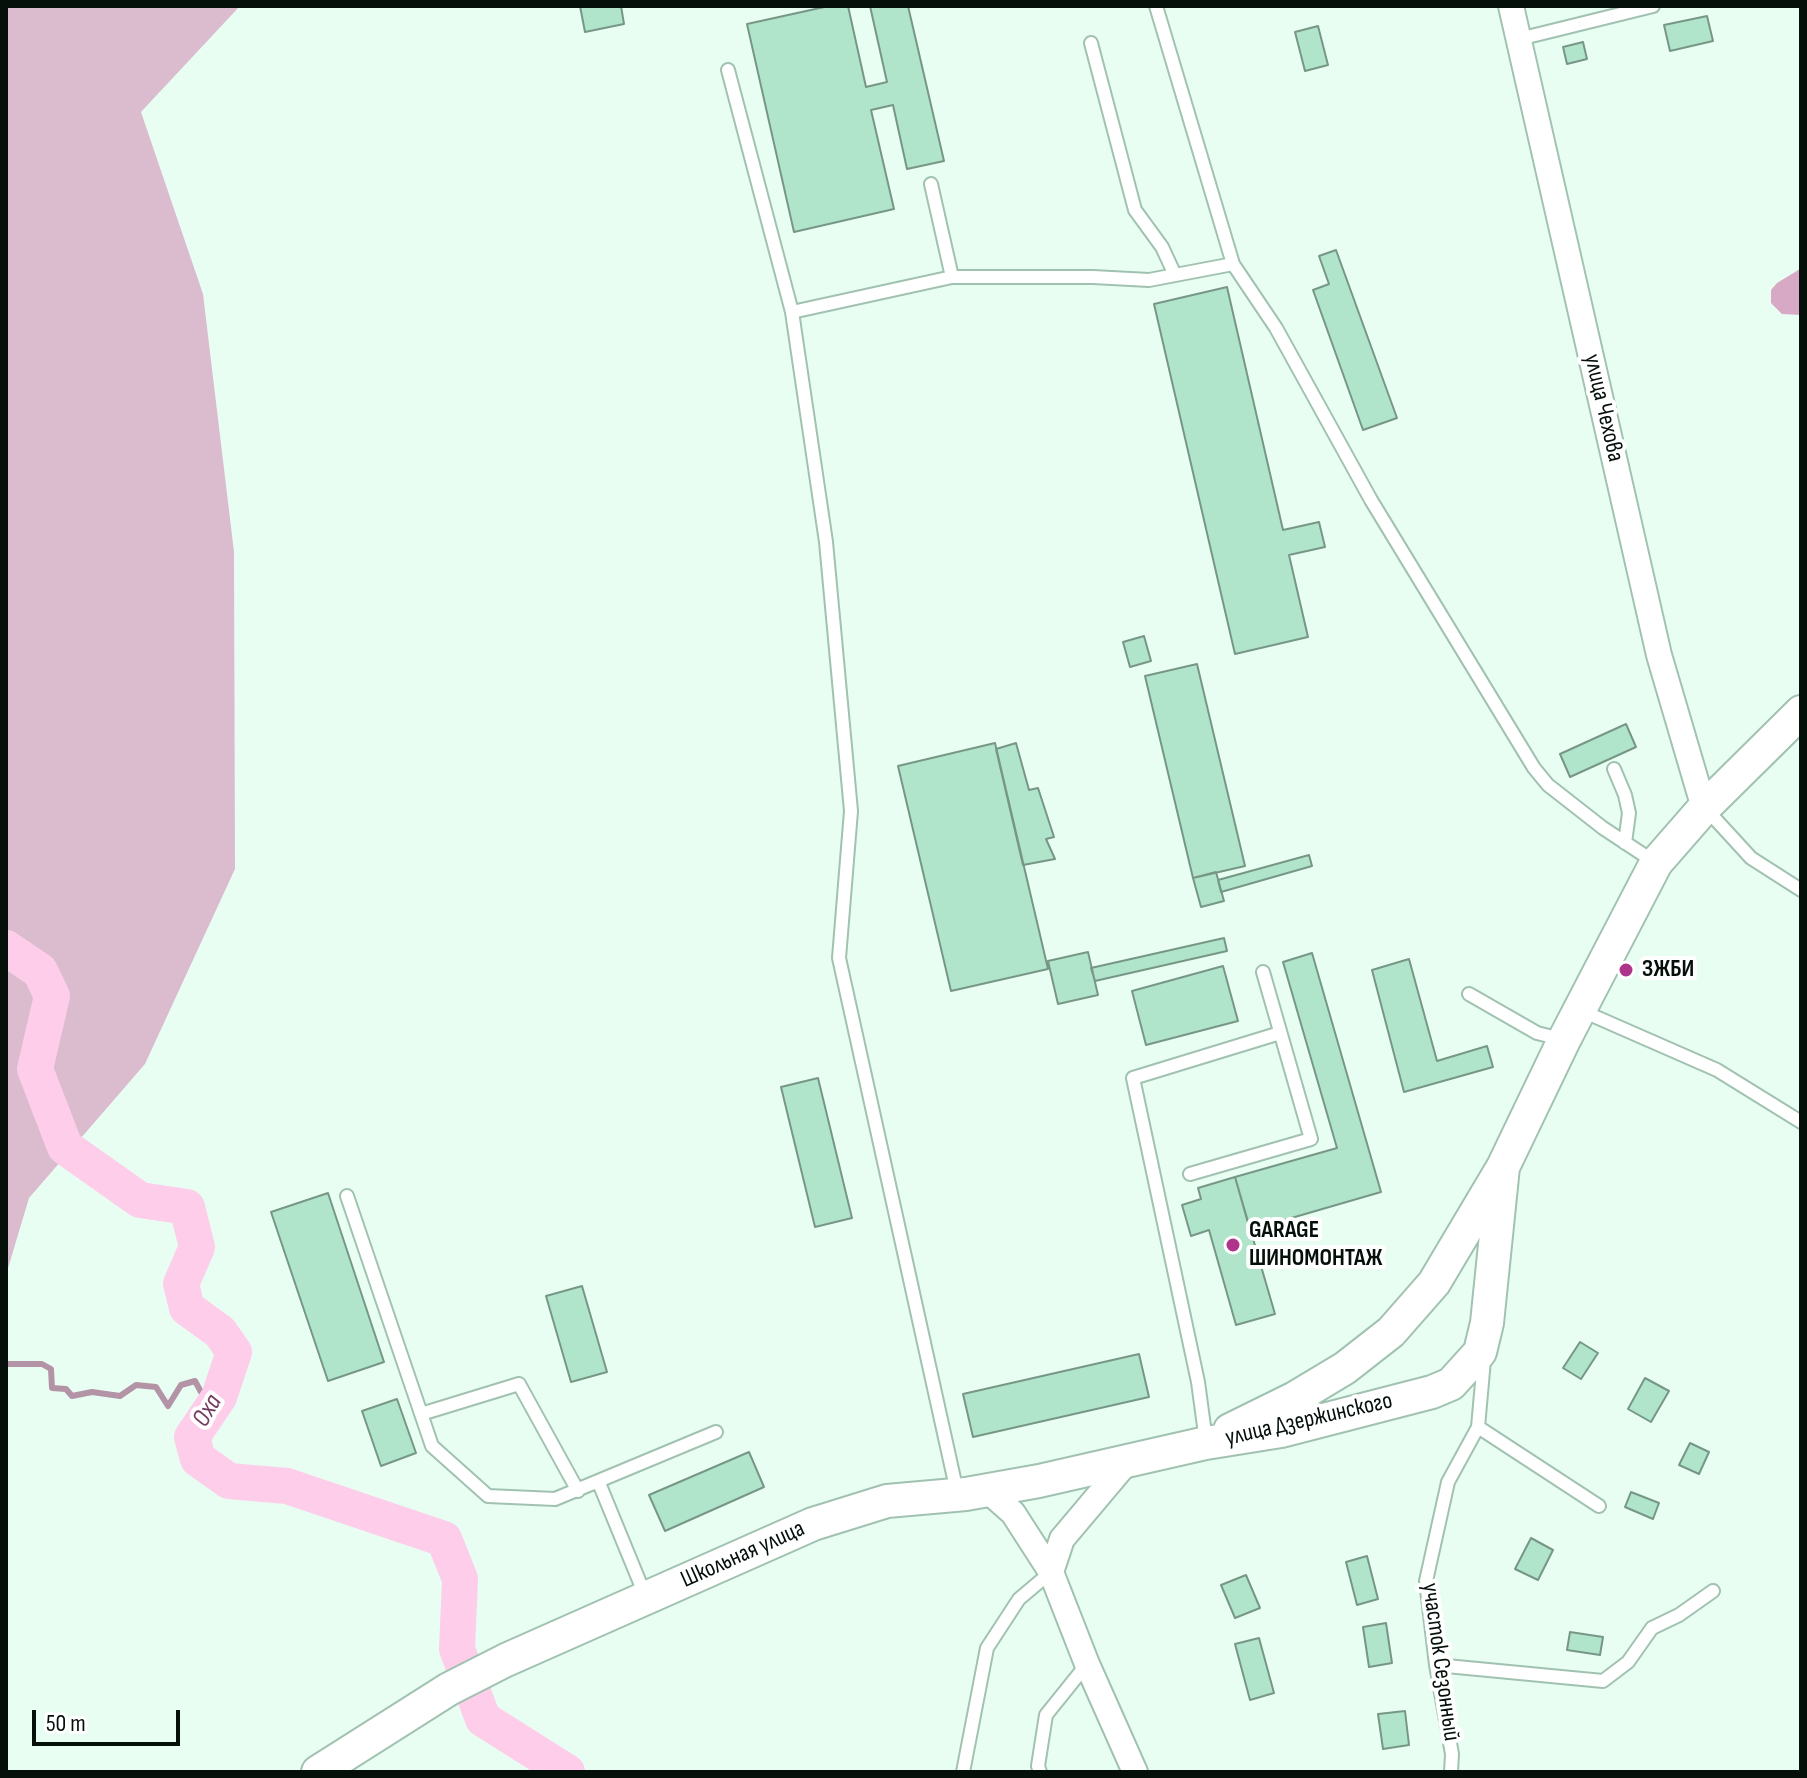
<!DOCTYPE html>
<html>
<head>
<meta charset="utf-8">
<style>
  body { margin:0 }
  #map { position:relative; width:1807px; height:1778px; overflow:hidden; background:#e9fef3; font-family:"Sofia Sans Condensed",sans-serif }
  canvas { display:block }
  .frame { position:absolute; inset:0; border:8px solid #05100a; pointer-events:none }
  .scale { position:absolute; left:32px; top:1710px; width:148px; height:36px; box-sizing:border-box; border:4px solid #05100a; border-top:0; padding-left:10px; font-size:24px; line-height:28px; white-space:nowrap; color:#05100a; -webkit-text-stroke:6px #fff; paint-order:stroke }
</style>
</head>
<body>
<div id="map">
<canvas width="1807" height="1778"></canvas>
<div class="frame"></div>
<div class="scale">50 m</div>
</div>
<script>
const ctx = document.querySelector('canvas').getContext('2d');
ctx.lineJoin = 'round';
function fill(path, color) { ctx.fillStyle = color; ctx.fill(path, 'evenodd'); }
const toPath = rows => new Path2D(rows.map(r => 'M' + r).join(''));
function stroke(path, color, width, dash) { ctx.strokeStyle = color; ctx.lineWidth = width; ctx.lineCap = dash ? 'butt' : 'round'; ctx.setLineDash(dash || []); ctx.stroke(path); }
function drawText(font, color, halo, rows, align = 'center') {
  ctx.font = font + ' "Sofia Sans Condensed",sans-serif'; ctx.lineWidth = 8; ctx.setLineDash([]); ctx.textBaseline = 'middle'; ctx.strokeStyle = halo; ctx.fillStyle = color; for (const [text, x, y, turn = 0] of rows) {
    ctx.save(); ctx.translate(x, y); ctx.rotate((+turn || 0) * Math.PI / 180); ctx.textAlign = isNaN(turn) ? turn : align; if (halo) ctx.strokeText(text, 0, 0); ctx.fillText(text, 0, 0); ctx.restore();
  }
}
const green = toPath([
  [6,6,240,6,141,112,203,294,234,552,235,869,145,1064,29,1198,6,1275]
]);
const forest = toPath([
  [1801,244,1801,315,1782,314,1771,303,1771,290,1777,283,1800,269]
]);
const stream = toPath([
  [6,1364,42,1364,51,1369,52,1388,66,1389,72,1396,92,1392,120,1396,136,1385,156,1387,168,1406,181,1385,195,1381,201,1392,219,1397]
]);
const river = toPath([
  [6,948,40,971,52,996,35,1069,65,1147,140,1200,187,1207,197,1247,181,1284,187,1308,220,1332,234,1352,219,1397,192,1437,198,1459,229,1481,287,1486,444,1539,460,1579,457,1649,483,1719,567,1772]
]);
const building = toPath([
  [580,6,621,6,624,24,585,32,580,6],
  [829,6,848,6,866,87,887,82,870,6,908,6,944,161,907,169,893,105,871,110,894,209,794,232,747,24,829,6],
  [1707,16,1713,41,1670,51,1664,25,1707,16],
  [1318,26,1328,65,1305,71,1295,32,1318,26],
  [1583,42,1587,59,1567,64,1563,47,1583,42],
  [1336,250,1397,418,1363,430,1313,290,1329,284,1319,256,1336,250],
  [1227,287,1283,530,1319,522,1325,547,1289,555,1308,637,1235,654,1154,304,1227,287],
  [1144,636,1151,661,1130,667,1123,642,1144,636],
  [1197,664,1245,866,1193,878,1145,676,1197,664],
  [1626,724,1636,747,1570,777,1560,754,1626,724],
  [995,743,1048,969,951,991,898,766,995,743],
  [1016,743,1029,790,1038,788,1054,837,1046,839,1055,859,1023,865,996,749,1016,743],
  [1309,855,1312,866,1221,892,1218,880,1309,855],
  [1216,872,1224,901,1201,907,1193,878,1216,872],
  [1224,938,1227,951,1095,981,1091,968,1224,938],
  [1088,952,1098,995,1058,1004,1048,961,1088,952],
  [1312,953,1381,1192,1250,1230,1235,1177,1337,1148,1283,962,1312,953],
  [1409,959,1437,1061,1487,1046,1493,1067,1404,1092,1372,970,1409,959],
  [1223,966,1238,1021,1146,1045,1132,991,1223,966],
  [818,1078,852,1218,815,1227,781,1087,818,1078],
  [1235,1177,1275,1314,1236,1325,1209,1230,1191,1236,1182,1205,1201,1199,1198,1188,1235,1177],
  [328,1193,384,1362,328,1381,271,1212,328,1193],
  [582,1286,607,1372,571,1382,546,1296,582,1286],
  [1580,1342,1598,1353,1581,1379,1563,1368,1580,1342],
  [1139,1354,1149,1397,973,1437,963,1394,1139,1354],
  [1645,1378,1669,1391,1651,1422,1628,1409,1645,1378],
  [397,1399,416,1453,381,1466,362,1411,397,1399],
  [1690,1443,1709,1452,1699,1474,1679,1465,1690,1443],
  [749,1452,764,1487,665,1531,649,1495,749,1452],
  [1631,1492,1659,1503,1653,1519,1625,1507,1631,1492],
  [1531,1538,1553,1550,1538,1580,1515,1569,1531,1538],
  [1367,1556,1378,1599,1357,1605,1346,1562,1367,1556],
  [1246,1575,1260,1608,1235,1618,1221,1585,1246,1575],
  [1386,1623,1392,1663,1369,1667,1363,1627,1386,1623],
  [1570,1632,1603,1637,1600,1655,1567,1650,1570,1632],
  [1259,1638,1274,1693,1250,1700,1235,1644,1259,1638],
  [1405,1711,1409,1745,1383,1749,1378,1714,1405,1711]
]);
const lane = toPath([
  [1156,6,1233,264,1276,328,1371,500,1534,768,1548,785,1603,828,1656,863],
  [1519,39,1653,6],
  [1091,43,1135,210,1162,247,1175,275],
  [728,70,792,312,952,277,1093,277,1149,280,1233,264],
  [931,184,952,277],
  [792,312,826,542,851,811,839,958,957,1492],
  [1614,769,1625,795,1629,813,1625,843],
  [1707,810,1751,858,1801,890],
  [1469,994,1537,1033,1561,1039],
  [1580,1010,1717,1070,1801,1122],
  [1190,1174,1311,1139,1263,972],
  [347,1196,432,1446,488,1496,555,1499,716,1432],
  [421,1414,519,1384,578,1491],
  [1478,1427,1599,1506],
  [1206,1441,1198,1382,1133,1078,1280,1033],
  [599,1483,645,1595],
  [1436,1665,1603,1681,1628,1662,1652,1628,1679,1615,1713,1591],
  [963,1772,987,1648,1019,1599,1051,1572],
  [1040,1772,1038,1766,1046,1715,1087,1664],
  [1451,1772,1452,1754,1436,1665,1426,1581,1448,1482,1478,1427,1484,1360]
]);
const street = toPath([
  [1511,6,1659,655,1704,808],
  [1126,1463,1062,1539,1051,1572,1087,1664,1135,1772],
  [987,1490,1013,1513,1051,1572]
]);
const secondary = toPath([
  [1230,1430,1295,1398,1345,1368,1391,1332,1434,1283,1503,1167,1564,1040,1656,863,1704,808,1801,712],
  [318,1772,449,1689,506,1660,813,1524,887,1501,966,1494,1039,1481,1206,1443,1281,1431,1432,1392,1451,1384,1480,1352,1487,1323,1503,1167]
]);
const markers = [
  [1626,970,8,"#ae3589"],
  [1233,1245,8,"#ae3589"]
];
const streetNames = [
  ["улица Чехова",1603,408,77],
  ["улица Дзержинского",1309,1420,-13],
  ["Школьная улица",743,1555,-24],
  ["участок Сезонный",1440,1662,82]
];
const poiNames = [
  ["ЗЖБИ",1642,970],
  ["GARAGE",1249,1231],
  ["ШИНОМОНТАЖ",1249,1259]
];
const waterNames = [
  ["Оха",208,1411,-60]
];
fill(green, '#dbbcce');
fill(forest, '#d7a9c4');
stroke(stream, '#b394a6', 6);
stroke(river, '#fdcde9', 36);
fill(building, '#b1e5cb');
stroke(building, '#779786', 2);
stroke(lane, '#a1c2b0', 16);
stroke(street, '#a1c2b0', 28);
stroke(secondary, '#a1c2b0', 36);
stroke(lane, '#fff', 12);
stroke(street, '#fff', 24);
stroke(secondary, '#fff', 32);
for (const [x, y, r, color] of markers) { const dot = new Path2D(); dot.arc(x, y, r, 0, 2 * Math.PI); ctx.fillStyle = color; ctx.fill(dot); stroke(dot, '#fff', 3); }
drawText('24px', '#05100a', '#fff', streetNames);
drawText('bold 24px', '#05100a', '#fff', poiNames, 'left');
drawText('italic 26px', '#72385e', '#fff', waterNames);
</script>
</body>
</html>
